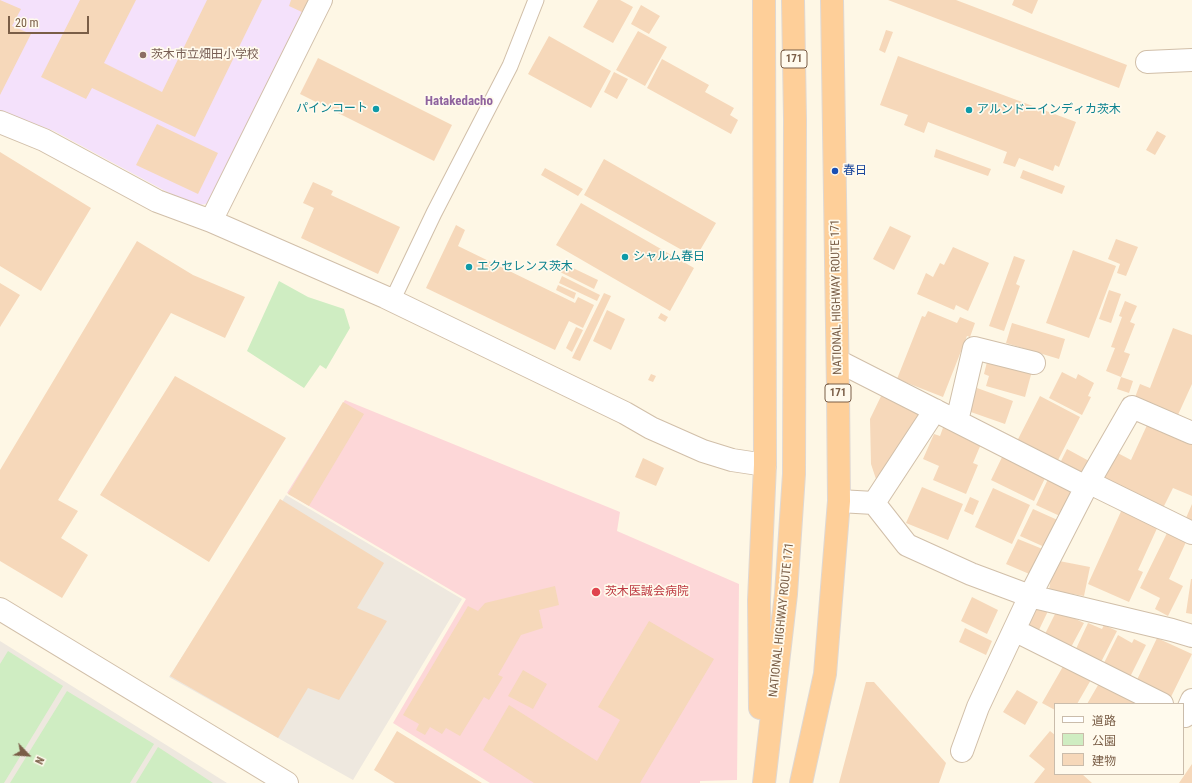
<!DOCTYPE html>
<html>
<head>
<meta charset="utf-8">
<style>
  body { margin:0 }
  #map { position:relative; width:1192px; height:783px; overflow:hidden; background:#fef7e5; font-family:"Roboto Condensed","Noto Sans JP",sans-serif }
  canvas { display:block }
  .legend { position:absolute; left:1054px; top:703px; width:130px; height:72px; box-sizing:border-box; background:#fffaed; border:1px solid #cabcab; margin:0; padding:5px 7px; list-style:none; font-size:12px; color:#7a5e47 }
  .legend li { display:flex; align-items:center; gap:8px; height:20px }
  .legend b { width:20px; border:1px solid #cabcab }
  .north { position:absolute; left:8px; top:735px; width:40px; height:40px; -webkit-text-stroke:3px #fffaed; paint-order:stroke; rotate:115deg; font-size:11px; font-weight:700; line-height:16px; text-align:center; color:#7a5e47 }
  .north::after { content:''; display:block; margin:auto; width:14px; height:18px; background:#7a5e47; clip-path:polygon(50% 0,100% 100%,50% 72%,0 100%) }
  .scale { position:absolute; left:8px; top:16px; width:81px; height:18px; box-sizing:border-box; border:2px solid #7a5e47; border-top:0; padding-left:5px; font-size:12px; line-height:14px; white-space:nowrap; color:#7a5e47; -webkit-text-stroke:3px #fffaed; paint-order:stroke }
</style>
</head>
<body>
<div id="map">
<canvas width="1192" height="783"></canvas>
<ul class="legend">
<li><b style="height:5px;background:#fff"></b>道路</li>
<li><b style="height:11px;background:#cfedc2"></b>公園</li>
<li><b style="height:11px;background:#f6d8ba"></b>建物</li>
</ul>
<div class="north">N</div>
<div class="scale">20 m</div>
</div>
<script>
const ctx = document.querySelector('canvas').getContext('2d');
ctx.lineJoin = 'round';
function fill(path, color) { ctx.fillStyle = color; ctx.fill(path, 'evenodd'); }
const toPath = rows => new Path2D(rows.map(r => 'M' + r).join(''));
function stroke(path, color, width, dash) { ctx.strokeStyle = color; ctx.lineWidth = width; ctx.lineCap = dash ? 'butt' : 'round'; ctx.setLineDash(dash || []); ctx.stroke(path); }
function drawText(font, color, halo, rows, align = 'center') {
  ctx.font = font + ' "Roboto Condensed","Noto Sans JP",sans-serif'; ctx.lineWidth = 3.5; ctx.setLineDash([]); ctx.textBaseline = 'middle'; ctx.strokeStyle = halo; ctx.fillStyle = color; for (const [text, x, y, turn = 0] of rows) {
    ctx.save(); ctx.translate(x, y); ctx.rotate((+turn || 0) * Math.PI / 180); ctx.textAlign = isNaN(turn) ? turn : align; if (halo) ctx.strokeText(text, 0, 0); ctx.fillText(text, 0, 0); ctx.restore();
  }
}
const industrial = toPath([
  [286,495,462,599,353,780,169,677],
  [0,641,227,783,0,783]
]);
const education = toPath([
  [0,0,313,0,212,203,193,206,54,131,0,111]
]);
const medical = toPath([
  [345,400,620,512,617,531,739,584,737,780,700,781,700,783,490,783,393,723,466,599,287,493]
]);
const green = toPath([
  [279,281,308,297,344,309,350,328,326,369,320,365,304,388,247,351],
  [8,651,63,686,4,783,0,783,0,664],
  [67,691,154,744,130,783,10,783],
  [158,747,213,783,136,783]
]);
const building = toPath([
  [0,0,21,9,12,26,31,34,0,95],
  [80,0,136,0,104,63,162,92,207,0,262,0,195,137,92,88,86,99,41,77],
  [291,0,310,0,304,13,289,6],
  [598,0,620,0,633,7,613,43,583,27],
  [888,0,956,0,1127,65,1119,88],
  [1014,0,1038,0,1032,14,1012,5],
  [641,5,660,16,649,34,631,24],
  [886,30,893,32,885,53,879,50],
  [638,31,667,47,645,86,616,70],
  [549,36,611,71,591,108,528,74],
  [898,56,1076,122,1059,167,1055,165,1053,171,1019,158,1015,167,1003,163,1007,152,928,122,924,133,904,125,908,115,880,105],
  [318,58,452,125,434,161,300,94],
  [662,59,709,85,705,92,734,108,730,115,738,120,731,134,647,88],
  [614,72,628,79,617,99,604,92],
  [157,124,218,153,198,194,136,165],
  [1157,131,1166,136,1155,155,1146,150],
  [936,149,991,169,988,176,934,157],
  [0,152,91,208,41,291,0,266],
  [604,159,716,223,699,252,692,248,689,254,584,195],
  [545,168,583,189,578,196,541,175],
  [1023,170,1065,186,1062,194,1020,178],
  [313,182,333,191,331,195,400,227,378,274,301,238,314,208,303,203],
  [581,203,694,268,670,311,556,245],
  [456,225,465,230,458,246,575,303,578,297,594,305,583,328,569,321,555,350,426,288],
  [890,226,911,236,894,270,873,259],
  [1116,239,1138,247,1126,276,1117,273,1120,264,1108,259],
  [137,241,193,275,245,297,225,338,171,313,58,500,78,511,61,538,88,555,62,598,0,561,0,470],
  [953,247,989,263,968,311,956,305,954,310,917,294,926,273,933,277,940,263,944,265],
  [1073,250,1116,266,1089,338,1046,323],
  [1014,256,1025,260,1016,284,1020,286,1004,331,989,326],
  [554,259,598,280,594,289,550,267],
  [562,276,600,295,597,301,559,283],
  [0,283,20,295,0,327],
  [558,285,576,293,574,299,556,290],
  [1109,290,1121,294,1111,323,1099,319],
  [604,293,611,296,580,361,572,358],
  [1125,301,1137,306,1130,322,1135,324,1124,352,1130,354,1121,377,1106,371,1115,348,1111,347,1122,317,1119,316],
  [607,310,625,319,611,350,593,341],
  [928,311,957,323,960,317,975,323,970,337,967,336,943,397,897,379,922,316,925,317],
  [661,313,668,317,665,322,658,318],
  [1012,323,1065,339,1059,359,1006,343],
  [576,327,583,330,572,352,566,348],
  [1173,328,1192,335,1192,384,1177,417,1134,400,1140,384,1150,388],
  [988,358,1032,371,1025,397,986,386,989,376,984,374],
  [1062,372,1076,379,1078,374,1094,383,1088,396,1091,397,1082,415,1049,398],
  [651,374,656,376,653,382,648,380],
  [175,376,286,438,209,562,100,495],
  [1121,377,1133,381,1129,393,1117,389],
  [977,388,1013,401,1005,424,968,411],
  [884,390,924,410,878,485,871,464,870,419],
  [1040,396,1080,417,1055,466,1015,445],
  [343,402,364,414,309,506,288,494],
  [1148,423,1192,444,1192,496,1173,488,1161,512,1095,480,1110,449,1131,460],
  [944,425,981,444,973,463,978,465,966,494,933,480,939,466,923,459,934,434,940,436],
  [1067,449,1089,461,1080,478,1058,467],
  [1004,453,1047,474,1034,501,991,480],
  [643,458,664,468,656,486,635,477],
  [1048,479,1074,490,1062,517,1036,505],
  [922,487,963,504,948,540,906,523],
  [993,488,1030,505,1012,544,975,527],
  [970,497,979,501,973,515,964,511],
  [280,499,384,563,357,608,387,621,339,700,308,688,278,738,170,676],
  [1192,504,1192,529,1183,525],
  [1123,507,1159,524,1138,570,1143,572,1129,602,1088,584],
  [1033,509,1062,522,1049,549,1020,536],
  [1167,533,1186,542,1169,579,1183,586,1168,616,1155,609,1160,598,1140,588],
  [1018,539,1045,550,1034,576,1006,564],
  [1054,560,1090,567,1084,596,1049,590],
  [1191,579,1192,579,1192,614,1186,613],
  [555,586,559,605,539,610,543,628,521,635,498,675,503,677,489,700,484,697,460,736,446,728,442,734,430,727,425,735,416,730,419,724,403,715,468,606,478,611,485,603],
  [972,597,998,610,987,634,961,621],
  [1036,606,1048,611,1038,632,1027,628],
  [1057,610,1084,623,1070,649,1044,636],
  [649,621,714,659,640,783,534,783,483,750,509,705,597,761,620,720,598,707],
  [1088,623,1102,629,1104,625,1117,631,1100,664,1075,651],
  [965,628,992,641,986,655,959,642],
  [1118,635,1132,643,1134,639,1146,645,1129,679,1103,665],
  [1157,638,1192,654,1169,701,1135,684],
  [1065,663,1092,678,1077,704,1055,704,1055,710,1042,703],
  [523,670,547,684,533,709,508,696],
  [1101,680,1135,700,1132,704,1087,704],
  [866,682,874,682,946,763,939,783,839,783],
  [1017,690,1038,702,1025,725,1003,712],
  [397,731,482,783,395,783,374,770],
  [1050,731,1055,735,1055,774,1082,774,1092,783,1034,783,1045,769,1029,756],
  [1192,764,1192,783,1179,783]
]);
const service = toPath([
  [392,301,434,213,510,66,536,0]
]);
const minor = toPath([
  [1147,62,1192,60],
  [0,122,44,140,157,201,211,221,385,297,625,413,651,428,703,451,732,460,765,465],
  [211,221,321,0],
  [838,361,1086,487],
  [957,421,974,348,1034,363],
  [1088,482,1192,533],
  [839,501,874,503,907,545,971,574,1030,596,1172,630,1192,636],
  [874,503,935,410],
  [1014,630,1162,704],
  [1183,715,1185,716,1192,700],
  [962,751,978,707,1030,596,1086,487,1132,407,1192,433]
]);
const tertiary = toPath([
  [0,609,287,783]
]);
const trunk = toPath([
  [760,708,759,600,765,465,764,0],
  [764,783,786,594,794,474,795,119,793,0],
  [801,783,825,674,839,501,838,391,832,0]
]);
const markers = [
  [143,55,4,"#8d6e63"],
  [376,109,4,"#0f9aa8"],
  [969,110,4,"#0f9aa8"],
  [835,171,4,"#1a4fb4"],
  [625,257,4,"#0f9aa8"],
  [469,267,4,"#0f9aa8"],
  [596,592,5,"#e0444e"]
];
const shields = [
  [794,59,26],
  [838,393,26]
];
const shieldNames = [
  ["171",794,59],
  ["171",838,393]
];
const educationNames = [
  ["茨木市立畑田小学校",151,55]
];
const cultureNames = [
  ["パインコート",368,109,"right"],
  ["アルンドーインディカ茨木",977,110],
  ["シャルム春日",633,257],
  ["エクセレンス茨木",477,267]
];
const transitNames = [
  ["春日",843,171]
];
const streetNames = [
  ["NATIONAL HIGHWAY ROUTE 171",837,297,-91],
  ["NATIONAL HIGHWAY ROUTE 171",782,620,-84]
];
const healthNames = [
  ["茨木医誠会病院",605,592]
];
const neighbourhoodNames = [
  ["Hatakedacho",459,102]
];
fill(industrial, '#eee8df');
fill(education, '#f4e1fb');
fill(medical, '#fdd7d8');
fill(green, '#cfedc2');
fill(building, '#f6d8ba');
stroke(service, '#d1bfa9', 17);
stroke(minor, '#d1bfa9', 24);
stroke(tertiary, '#d1bfa9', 24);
stroke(trunk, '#dfd8d3', 24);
stroke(service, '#fff', 15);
stroke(minor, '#fff', 22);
stroke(tertiary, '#fff', 22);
stroke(trunk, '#fecf99', 22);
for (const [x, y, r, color] of markers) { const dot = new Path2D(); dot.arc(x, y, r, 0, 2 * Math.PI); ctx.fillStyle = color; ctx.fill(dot); stroke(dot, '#fffaed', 1.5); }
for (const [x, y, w] of shields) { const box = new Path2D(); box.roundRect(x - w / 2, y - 9, w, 18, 3); ctx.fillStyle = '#fffaed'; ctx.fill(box); stroke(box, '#7a5e47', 1); }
drawText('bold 11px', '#7a5e47', null, shieldNames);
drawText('12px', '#785e54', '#fffaed', educationNames, 'left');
drawText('12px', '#0d838f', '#fffaed', cultureNames, 'left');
drawText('12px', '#164399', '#fffaed', transitNames, 'left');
drawText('12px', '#7a5e47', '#fffaed', streetNames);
drawText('12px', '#be3a42', '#fffaed', healthNames, 'left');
drawText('bold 13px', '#8f639e', '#fffaed', neighbourhoodNames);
</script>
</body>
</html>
